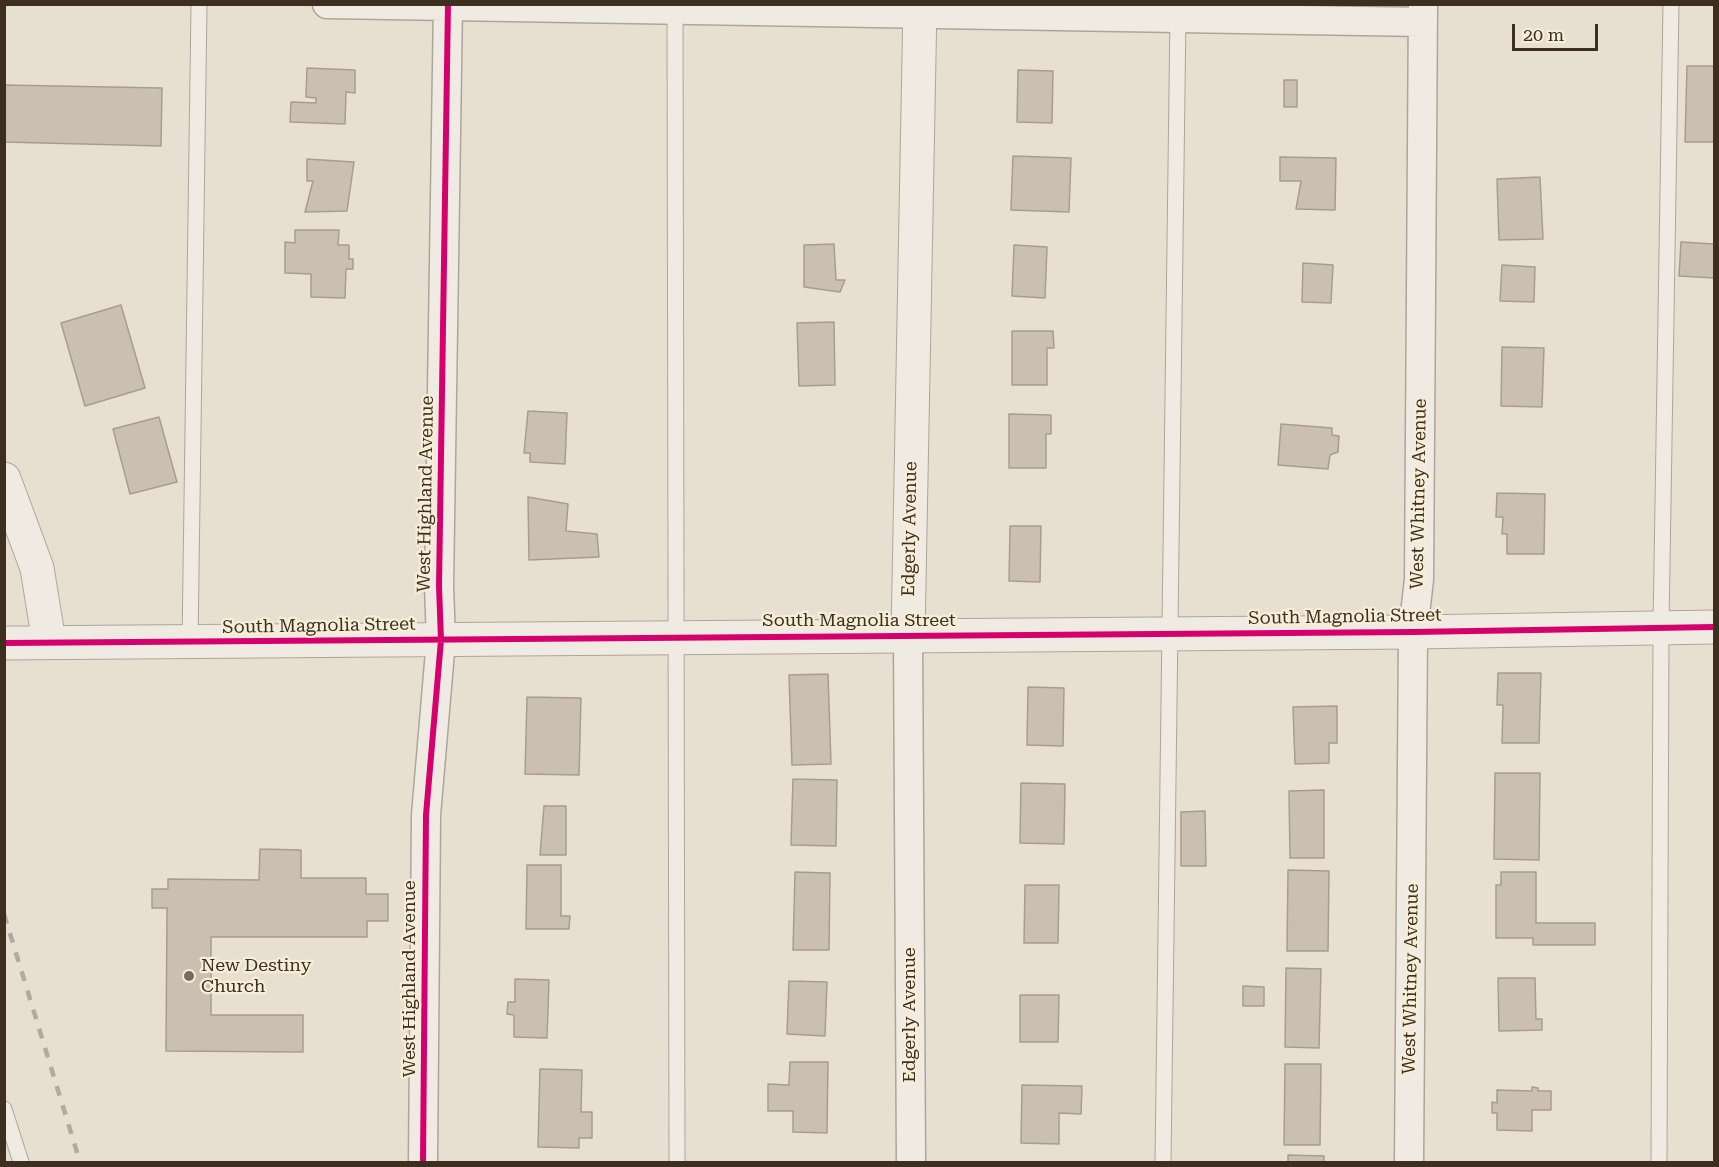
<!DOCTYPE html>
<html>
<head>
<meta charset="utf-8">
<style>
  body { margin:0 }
  #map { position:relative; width:1719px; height:1167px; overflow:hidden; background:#e7e0d1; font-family:"Roboto Serif",serif }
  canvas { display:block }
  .frame { position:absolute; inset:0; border:6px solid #3d2e20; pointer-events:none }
  .scale { position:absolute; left:1512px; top:24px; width:86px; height:27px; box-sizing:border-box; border:3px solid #3d2e20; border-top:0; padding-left:8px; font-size:18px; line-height:21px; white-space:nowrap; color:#3d2e20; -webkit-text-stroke:4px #f7eed8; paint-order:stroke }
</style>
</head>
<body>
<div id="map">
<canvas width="1719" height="1167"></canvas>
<div class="frame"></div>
<div class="scale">20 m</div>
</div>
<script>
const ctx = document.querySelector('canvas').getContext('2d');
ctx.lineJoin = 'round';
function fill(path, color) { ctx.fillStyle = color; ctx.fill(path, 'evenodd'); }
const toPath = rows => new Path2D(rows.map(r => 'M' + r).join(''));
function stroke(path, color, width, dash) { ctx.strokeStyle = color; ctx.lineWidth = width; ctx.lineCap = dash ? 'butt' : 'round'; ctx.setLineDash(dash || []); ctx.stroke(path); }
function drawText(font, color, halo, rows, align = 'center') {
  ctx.font = font + ' "Roboto Serif",serif'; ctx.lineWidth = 4.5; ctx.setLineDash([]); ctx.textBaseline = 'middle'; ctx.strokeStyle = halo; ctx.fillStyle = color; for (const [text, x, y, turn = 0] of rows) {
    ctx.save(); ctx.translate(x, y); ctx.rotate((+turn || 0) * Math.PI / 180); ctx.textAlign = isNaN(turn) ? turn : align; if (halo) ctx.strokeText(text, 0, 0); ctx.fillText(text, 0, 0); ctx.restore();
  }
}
const building = toPath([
  [1687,66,1714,66,1714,142,1685,142,1687,66],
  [307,68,355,70,355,93,346,92,345,124,290,122,291,102,316,103,316,98,306,97,307,68],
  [1018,70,1053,71,1052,123,1017,122,1018,70],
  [1284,80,1297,80,1297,107,1284,107,1284,80],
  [4,85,162,88,161,146,4,142,4,85],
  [1013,156,1071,158,1069,212,1011,210,1013,156],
  [1280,157,1336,158,1335,210,1296,209,1301,181,1280,181,1280,157],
  [307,159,354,162,347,211,305,212,313,181,307,181,307,159],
  [1540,177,1543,239,1499,240,1497,179,1540,177],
  [295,230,339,230,338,245,349,245,349,259,353,259,353,269,346,269,345,298,311,297,311,274,285,273,285,242,295,243,295,230],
  [1681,242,1714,244,1714,278,1679,276,1681,242],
  [834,244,836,280,845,280,840,292,804,287,804,245,834,244],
  [1014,245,1047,247,1045,298,1012,296,1014,245],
  [1303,263,1333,265,1331,303,1302,302,1303,263],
  [1502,265,1535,267,1534,302,1500,301,1502,265],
  [121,305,145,388,85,406,61,323,121,305],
  [834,322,835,385,799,386,797,323,834,322],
  [1012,331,1053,331,1054,348,1047,348,1047,385,1012,385,1012,331],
  [1502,347,1544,348,1542,407,1501,406,1502,347],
  [528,411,567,413,565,464,530,462,530,453,524,453,528,411],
  [1009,414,1051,415,1051,434,1046,434,1046,468,1009,468,1009,414],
  [159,417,177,482,130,494,113,429,159,417],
  [1281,424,1332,428,1332,435,1339,436,1338,452,1330,455,1328,469,1278,465,1281,424],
  [1497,493,1545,494,1544,554,1507,554,1507,534,1502,534,1503,517,1496,517,1497,493],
  [528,497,568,504,566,531,597,534,599,557,529,560,528,497],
  [1010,526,1041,526,1040,582,1009,581,1010,526],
  [1498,673,1541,673,1539,743,1502,743,1503,705,1497,705,1498,673],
  [828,674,831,764,792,765,789,675,828,674],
  [1028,687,1064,688,1063,746,1027,745,1028,687],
  [527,697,581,698,579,775,525,774,527,697],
  [1337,706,1337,743,1329,743,1329,763,1295,764,1293,707,1337,706],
  [1495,773,1540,773,1539,860,1494,859,1495,773],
  [793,779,837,780,836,846,791,845,793,779],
  [1021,783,1065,784,1064,844,1020,843,1021,783],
  [1324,790,1324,858,1290,858,1289,791,1324,790],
  [544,806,566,806,566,855,540,855,544,806],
  [1205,811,1206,866,1181,866,1181,812,1205,811],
  [260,849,301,850,301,878,366,878,366,894,388,894,388,921,367,921,367,937,211,937,211,1015,303,1015,303,1052,166,1051,167,908,152,908,152,889,168,889,168,879,259,880,260,849],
  [527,865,561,865,561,916,570,916,569,929,526,929,527,865],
  [1288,870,1329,871,1328,951,1287,951,1288,870],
  [795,872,830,873,829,950,793,950,795,872],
  [1501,872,1536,872,1536,923,1595,923,1595,945,1533,945,1533,938,1496,938,1496,885,1501,885,1501,872],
  [1025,885,1059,885,1058,943,1024,943,1025,885],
  [1286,968,1321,969,1319,1048,1285,1047,1286,968],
  [1498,978,1535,978,1536,1019,1542,1019,1542,1030,1499,1031,1498,978],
  [515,979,549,980,547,1038,514,1037,514,1015,507,1014,508,1002,515,1002,515,979],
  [789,981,827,982,825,1036,787,1034,789,981],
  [1243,986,1264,987,1264,1006,1243,1006,1243,986],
  [1020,995,1059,995,1058,1042,1020,1042,1020,995],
  [790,1062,828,1062,827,1133,793,1132,793,1111,768,1111,768,1084,789,1085,790,1062],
  [1285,1064,1321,1064,1320,1145,1284,1145,1285,1064],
  [540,1069,582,1070,581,1112,592,1112,592,1138,579,1138,579,1148,538,1147,540,1069],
  [1022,1085,1082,1086,1081,1114,1059,1113,1059,1144,1021,1143,1022,1085],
  [1532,1087,1538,1088,1538,1091,1551,1091,1551,1110,1532,1110,1532,1131,1497,1130,1497,1113,1492,1113,1492,1102,1497,1103,1497,1090,1532,1091,1532,1087],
  [1288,1155,1324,1156,1324,1162,1288,1162,1288,1155]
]);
const service = toPath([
  [675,5,677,1162],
  [190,643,199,4],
  [4,1109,21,1162],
  [1163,1162,1178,14],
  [1659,1162,1661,627,1671,4]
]);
const minor = toPath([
  [327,4,1423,22],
  [908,636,911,1162],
  [423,1162,426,815,441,640,439,586,448,4],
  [1409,1162,1413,632,1419,579,1423,4]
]);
const tertiary = toPath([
  [4,479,37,568,49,642],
  [908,636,920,4],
  [4,643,1413,632,1714,627]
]);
const rail = toPath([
  [4,914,80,1162]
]);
const cycleway = toPath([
  [4,643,1413,632,1714,627],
  [423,1162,426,815,441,640,439,586,448,4]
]);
const markers = [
  [189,976,6,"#786c5e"]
];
const streetNames = [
  ["West Highland Avenue",426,494,-89],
  ["West Whitney Avenue",1419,494,-89],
  ["Edgerly Avenue",910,529,-89],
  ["South Magnolia Street",1345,617,-1],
  ["South Magnolia Street",859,621],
  ["South Magnolia Street",319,626,-1],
  ["West Highland Avenue",410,979,-90],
  ["West Whitney Avenue",1411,979,-89],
  ["Edgerly Avenue",910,1015,-90]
];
const poiNames = [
  ["New Destiny",201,966],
  ["Church",201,987]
];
fill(building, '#cbbfb2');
stroke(building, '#a89c90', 1.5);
stroke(service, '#ada599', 17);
stroke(minor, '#ada599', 31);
stroke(tertiary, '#ada599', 35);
stroke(service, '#efebe3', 15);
stroke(minor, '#efebe3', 28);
stroke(tertiary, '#efebe3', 33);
stroke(rail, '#afaaa2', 4.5, [10, 10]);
stroke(cycleway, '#d6006c', 6);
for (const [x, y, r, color] of markers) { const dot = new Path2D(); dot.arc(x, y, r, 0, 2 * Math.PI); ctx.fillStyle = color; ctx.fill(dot); stroke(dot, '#f7eed8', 2); }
drawText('18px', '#3d2e20', '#f7eed8', streetNames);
drawText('18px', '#3d2e20', '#f7eed8', poiNames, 'left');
</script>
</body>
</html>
